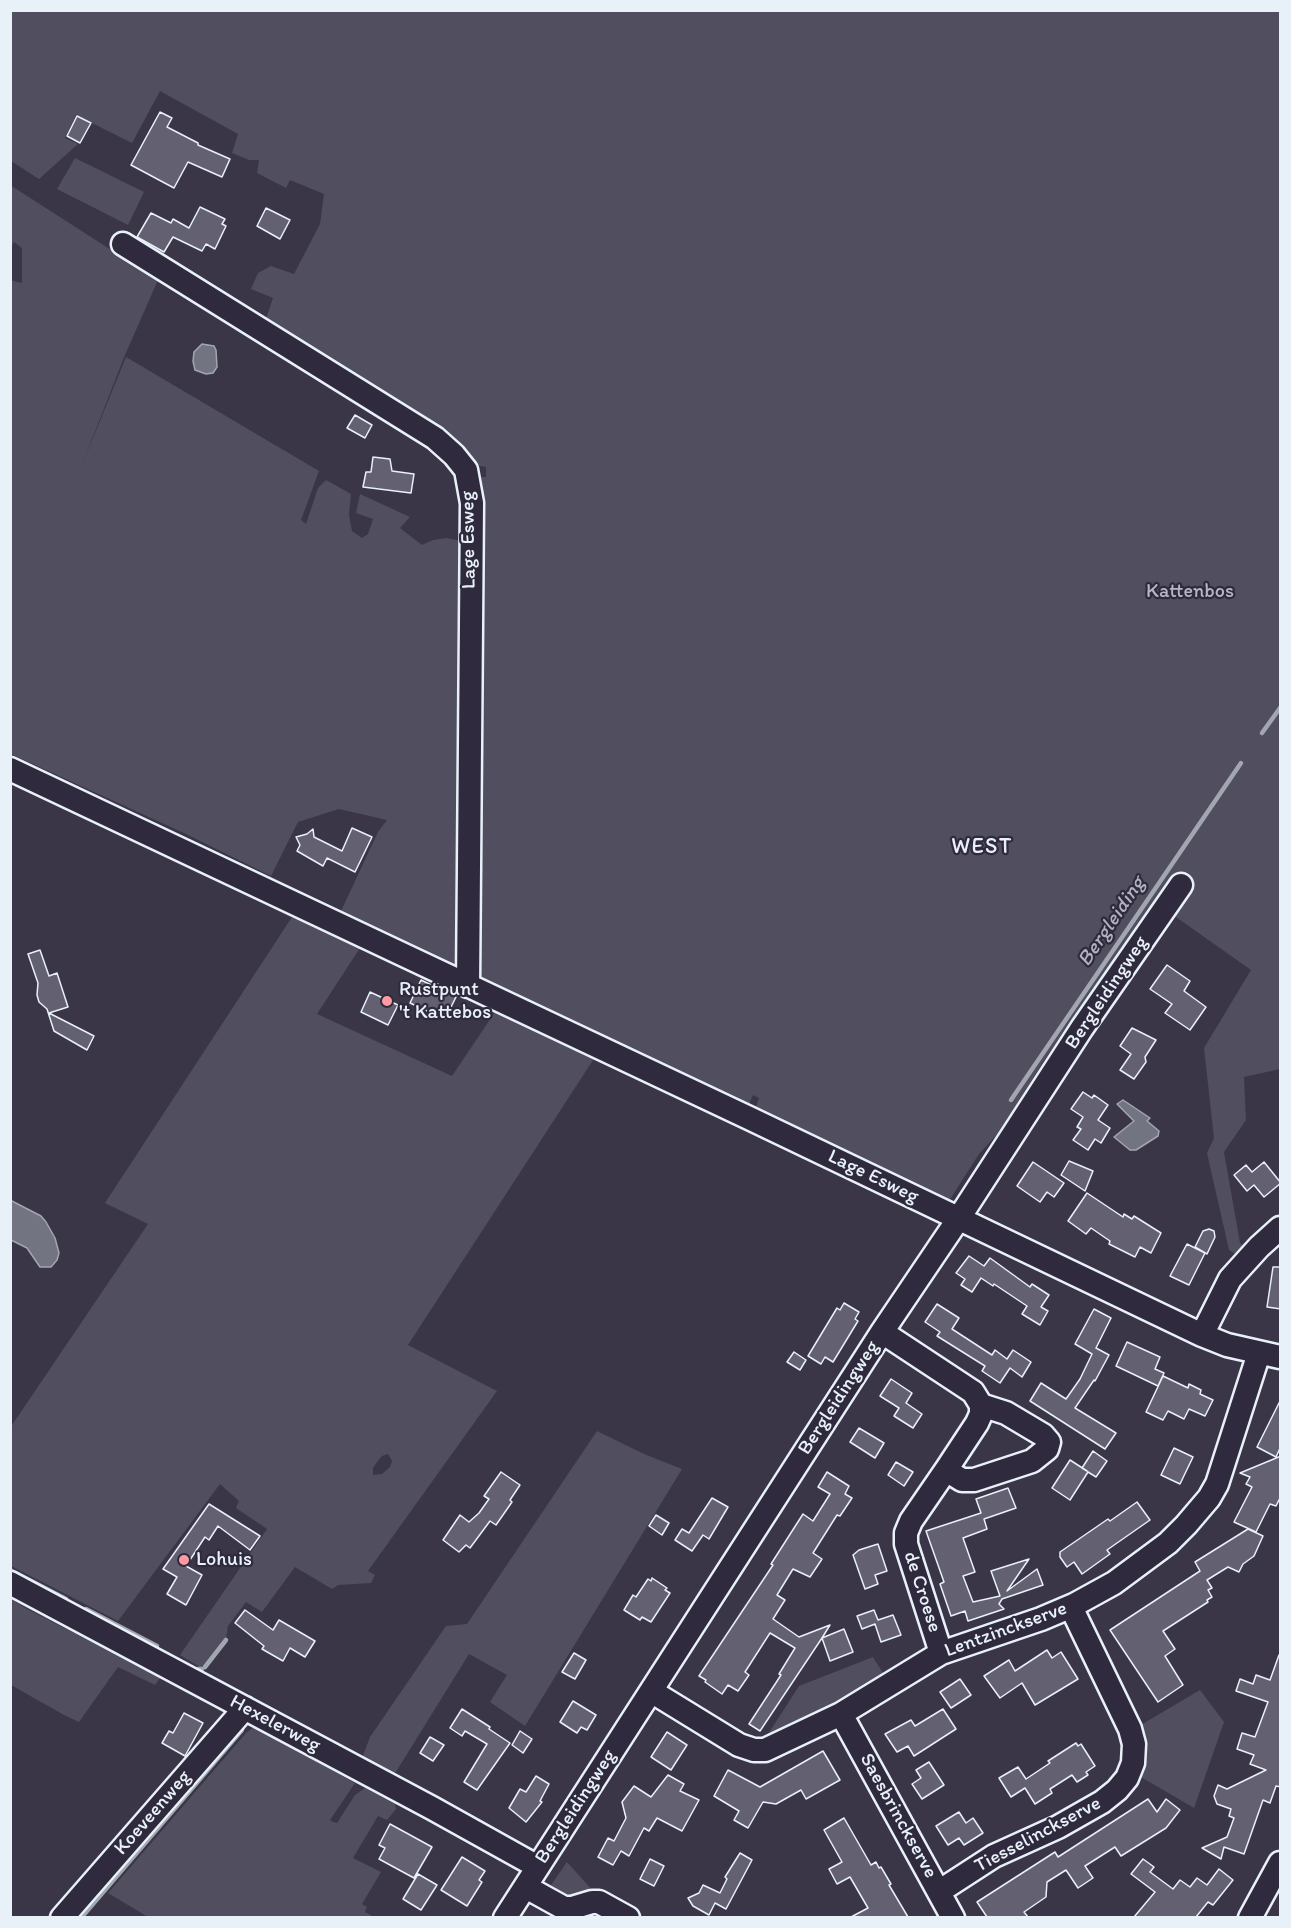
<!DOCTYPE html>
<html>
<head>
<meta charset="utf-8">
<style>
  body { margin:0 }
  #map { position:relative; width:1291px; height:1928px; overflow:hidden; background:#3a3648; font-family:Itim,sans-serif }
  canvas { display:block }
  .frame { position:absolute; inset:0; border:12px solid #e8f1f8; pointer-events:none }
</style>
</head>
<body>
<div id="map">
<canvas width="1291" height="1928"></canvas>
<div class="frame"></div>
</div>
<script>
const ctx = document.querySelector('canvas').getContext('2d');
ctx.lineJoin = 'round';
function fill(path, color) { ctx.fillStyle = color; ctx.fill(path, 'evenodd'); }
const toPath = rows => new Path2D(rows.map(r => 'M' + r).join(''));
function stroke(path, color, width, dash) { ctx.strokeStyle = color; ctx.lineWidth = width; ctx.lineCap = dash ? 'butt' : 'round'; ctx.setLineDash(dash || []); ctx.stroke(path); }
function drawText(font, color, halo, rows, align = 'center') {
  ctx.font = font + ' Itim,sans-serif'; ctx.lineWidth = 4.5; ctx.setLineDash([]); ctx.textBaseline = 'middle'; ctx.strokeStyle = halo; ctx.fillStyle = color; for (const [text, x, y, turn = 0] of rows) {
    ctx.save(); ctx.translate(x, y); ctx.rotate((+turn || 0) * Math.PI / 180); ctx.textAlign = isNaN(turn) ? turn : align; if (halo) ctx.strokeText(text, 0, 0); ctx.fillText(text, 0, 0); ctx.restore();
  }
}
const green = toPath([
  [10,11,1280,11,1280,1069,1244,1077,1246,1120,1224,1152,1240,1243,1251,1251,1243,1259,1229,1250,1207,1153,1214,1138,1204,1048,1251,970,1173,915,1179,907,1160,893,1045,1059,1001,1130,979,1154,949,1201,756,1107,759,1098,753,1095,749,1104,478,977,477,481,482,477,486,477,486,467,470,464,264,324,273,298,251,289,258,273,271,266,294,274,320,224,324,194,290,180,286,188,257,173,259,160,249,160,232,153,238,134,160,91,132,143,76,115,65,138,78,144,39,179,11,161],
  [75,158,144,192,128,225,57,189],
  [10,185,158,280,125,355,81,467,126,357,319,471,301,520,306,524,318,488,326,480,351,494,349,515,352,531,362,538,368,534,373,519,356,513,360,494,410,517,400,528,422,545,433,540,446,538,462,541,460,806,455,966,421,948,341,911,378,832,387,820,339,809,298,822,271,876,186,834,11,754,10,280,22,283,22,248,14,242,11,247],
  [292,917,360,948,317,1014,452,1076,495,1012,595,1057,408,1345,497,1391,368,1571,375,1575,371,1583,338,1585,332,1589,295,1567,262,1612,246,1602,228,1626,226,1638,203,1669,180,1655,267,1529,236,1508,239,1501,220,1484,118,1621,11,1566,10,1428,148,1224,105,1203],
  [388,1454,392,1461,390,1467,382,1474,373,1475,373,1468,377,1462,382,1456],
  [597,1431,644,1454,682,1469,525,1726,490,1702,507,1675,469,1654,394,1775,362,1758,370,1737,446,1626,467,1624],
  [11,1599,27,1609,161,1677,155,1685,118,1667,79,1722,64,1715,11,1685],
  [873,1657,886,1678,761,1745,799,1686],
  [1200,1690,1224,1722,1194,1808,1134,1773,1134,1729],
  [254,1727,355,1783,330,1820,333,1822,337,1823,355,1795,365,1788,395,1804,396,1809,387,1820,378,1816,353,1858,381,1872,362,1904,367,1907,365,1912,374,1917,148,1917,108,1893,246,1733],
  [567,1862,594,1892,566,1904,546,1892]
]);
const water = toPath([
  [202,344,214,346,216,350,217,367,213,373,206,374,195,370,193,361,194,352,202,344],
  [1123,1100,1150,1118,1147,1121,1159,1131,1158,1136,1136,1150,1130,1150,1114,1137,1134,1121,1117,1104,1123,1100],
  [10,1200,41,1216,46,1222,55,1238,59,1253,57,1260,51,1267,40,1267,27,1248,11,1240,10,1200]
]);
const stream = toPath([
  [1262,733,1280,708],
  [1011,1100,1241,763],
  [10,1570,66,1599],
  [86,1609,157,1646],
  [205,1667,226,1640],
  [198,1669,202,1669],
  [81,1918,242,1730]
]);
const building = toPath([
  [160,112,172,118,167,127,198,143,198,145,230,159,222,177,188,162,174,188,131,165,160,112],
  [77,116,91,123,80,143,67,136,77,116],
  [200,207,225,219,222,224,226,226,215,249,206,244,202,251,173,237,164,252,137,237,151,213,171,223,173,219,189,228,200,207],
  [266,208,290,220,280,239,257,226,266,208],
  [355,415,372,425,365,438,347,428,355,415],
  [373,457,390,459,392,471,414,474,411,493,363,487,366,472,371,472,373,457],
  [352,828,372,837,355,872,327,858,323,866,297,851,300,845,296,837,307,834,313,829,314,837,342,851,352,828],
  [40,950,49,976,57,973,68,1007,49,1013,94,1036,87,1050,54,1031,47,1009,39,1002,37,995,38,983,28,954,40,950],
  [1167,965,1190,981,1184,991,1206,1007,1190,1030,1165,1013,1172,1004,1150,989,1167,965],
  [421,980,456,997,445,1019,410,1003,421,980],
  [370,992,398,1005,388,1025,361,1012,370,992],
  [1132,1028,1156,1040,1145,1057,1146,1062,1134,1079,1120,1070,1131,1054,1120,1046,1132,1028],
  [1083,1092,1092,1098,1094,1095,1108,1105,1098,1120,1110,1128,1101,1143,1095,1139,1088,1150,1073,1140,1081,1129,1077,1127,1083,1117,1071,1109,1083,1092],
  [1069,1161,1093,1171,1085,1191,1061,1175,1069,1161],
  [1033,1162,1064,1183,1054,1197,1047,1192,1040,1202,1017,1186,1033,1162],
  [1264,1162,1281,1183,1264,1197,1254,1185,1247,1191,1234,1175,1246,1165,1252,1172,1264,1162],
  [1087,1193,1123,1217,1124,1214,1132,1219,1134,1216,1161,1233,1151,1253,1140,1247,1135,1257,1109,1244,1110,1241,1091,1228,1086,1234,1068,1221,1087,1193],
  [1209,1229,1214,1231,1215,1237,1207,1254,1195,1247,1203,1231,1209,1229],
  [1187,1244,1205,1253,1189,1285,1170,1276,1187,1244],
  [969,1256,984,1266,990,1258,1030,1287,1032,1284,1049,1295,1041,1307,1048,1311,1040,1325,1022,1314,1027,1306,994,1284,993,1286,981,1278,972,1292,961,1285,965,1279,956,1273,969,1256],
  [1273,1267,1281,1267,1281,1309,1267,1307,1273,1267],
  [844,1303,859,1312,855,1319,858,1321,833,1362,825,1357,821,1364,808,1356,837,1308,840,1310,844,1303],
  [937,1304,959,1318,952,1329,992,1355,995,1350,1007,1359,1013,1350,1031,1362,1022,1377,1010,1368,1000,1383,982,1371,985,1366,937,1336,940,1332,925,1322,937,1304],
  [1094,1309,1111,1318,1096,1348,1109,1355,1095,1381,1094,1380,1075,1408,1116,1433,1105,1449,1030,1401,1041,1383,1066,1399,1080,1379,1092,1354,1075,1344,1094,1309],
  [1127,1342,1160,1357,1155,1369,1164,1373,1158,1386,1116,1366,1127,1342],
  [794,1352,806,1360,800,1370,787,1362,794,1352],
  [1163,1376,1188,1388,1189,1384,1201,1390,1200,1394,1213,1400,1205,1416,1189,1409,1184,1419,1168,1411,1163,1420,1146,1412,1163,1376],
  [891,1379,912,1393,906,1403,922,1414,913,1428,894,1416,899,1408,880,1396,891,1379],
  [1281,1399,1281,1446,1276,1457,1257,1447,1281,1399],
  [859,1428,884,1443,875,1458,850,1442,859,1428],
  [1174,1448,1193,1457,1180,1484,1161,1475,1174,1448],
  [1093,1451,1107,1461,1096,1477,1088,1472,1070,1500,1052,1488,1070,1460,1087,1471,1082,1468,1093,1451],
  [1281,1456,1281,1496,1276,1506,1270,1504,1256,1532,1234,1522,1252,1487,1246,1484,1250,1477,1240,1473,1281,1456],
  [896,1462,913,1472,904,1486,888,1475,896,1462],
  [501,1472,520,1485,510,1500,512,1502,496,1525,490,1521,470,1548,466,1545,459,1552,443,1540,460,1515,469,1522,479,1513,489,1499,484,1496,501,1472],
  [827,1472,849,1486,845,1494,852,1498,840,1516,837,1515,813,1553,822,1559,810,1577,793,1569,777,1595,785,1600,773,1619,799,1637,830,1625,822,1638,844,1629,853,1652,830,1661,822,1638,760,1731,749,1724,781,1675,779,1674,795,1648,770,1633,745,1672,749,1675,738,1691,728,1685,722,1694,705,1682,706,1680,699,1676,773,1565,771,1564,803,1514,813,1521,830,1494,818,1487,827,1472],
  [1008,1488,1016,1508,984,1519,987,1529,963,1538,975,1572,963,1576,973,1602,1000,1596,991,1571,1029,1559,1007,1591,1037,1569,1043,1585,1002,1599,999,1604,1004,1609,968,1621,965,1611,951,1616,940,1584,944,1582,926,1531,981,1513,976,1499,1008,1488],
  [712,1498,728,1507,709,1539,703,1535,692,1551,675,1540,682,1529,689,1533,712,1498],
  [1137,1502,1150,1520,1107,1550,1110,1554,1082,1574,1074,1562,1067,1567,1060,1557,1060,1552,1108,1519,1110,1521,1137,1502],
  [209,1504,260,1536,250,1550,218,1526,209,1540,205,1537,186,1566,202,1575,186,1605,167,1594,177,1577,163,1569,209,1504],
  [656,1515,669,1523,662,1535,649,1526,656,1515],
  [1248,1529,1263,1536,1254,1556,1243,1564,1239,1572,1228,1567,1207,1580,1212,1588,1208,1590,1212,1597,1207,1600,1208,1602,1163,1631,1175,1649,1165,1656,1183,1685,1158,1702,1110,1630,1200,1571,1195,1562,1248,1529],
  [878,1544,887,1571,875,1575,878,1584,865,1589,853,1555,859,1550,878,1544],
  [652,1578,667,1588,665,1590,670,1593,651,1622,642,1617,640,1620,624,1610,633,1595,636,1597,648,1579,651,1581,652,1578],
  [245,1610,273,1630,279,1620,315,1641,305,1657,290,1648,283,1661,262,1649,264,1646,235,1623,245,1610],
  [874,1610,878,1620,893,1615,901,1635,881,1642,875,1624,862,1629,857,1616,874,1610],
  [1047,1650,1052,1658,1061,1652,1078,1679,1035,1705,1022,1683,1000,1698,984,1676,1009,1660,1015,1671,1047,1650],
  [574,1653,586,1660,575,1679,562,1672,574,1653],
  [1279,1655,1281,1655,1281,1787,1276,1786,1270,1803,1263,1800,1244,1854,1224,1847,1221,1859,1202,1848,1227,1837,1234,1818,1229,1816,1231,1809,1217,1804,1214,1796,1218,1785,1227,1789,1266,1770,1250,1764,1254,1755,1237,1749,1242,1733,1255,1737,1268,1702,1236,1691,1240,1679,1253,1684,1256,1675,1270,1680,1279,1655],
  [960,1679,971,1695,951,1708,940,1692,960,1679],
  [573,1701,596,1715,587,1730,581,1727,577,1733,560,1722,573,1701],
  [462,1709,490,1727,489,1729,510,1743,477,1790,464,1782,487,1744,465,1731,462,1736,450,1728,462,1709],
  [943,1709,956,1729,914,1756,908,1746,897,1752,885,1734,911,1720,915,1726,943,1709],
  [184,1713,203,1723,185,1756,162,1743,169,1731,173,1733,184,1713],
  [520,1731,532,1739,523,1753,512,1745,520,1731],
  [667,1732,687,1745,671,1770,651,1757,667,1732],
  [430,1737,444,1745,433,1761,420,1753,430,1737],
  [1076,1743,1078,1746,1081,1744,1095,1766,1086,1772,1088,1775,1077,1782,1072,1775,1050,1789,1052,1793,1035,1804,1025,1788,1011,1797,999,1778,1018,1767,1026,1779,1050,1763,1048,1761,1076,1743],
  [823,1751,840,1780,806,1799,801,1790,776,1804,763,1802,748,1828,734,1820,739,1811,714,1796,728,1770,760,1787,823,1751],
  [929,1762,944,1785,922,1799,912,1784,921,1778,916,1770,929,1762],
  [668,1775,684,1784,680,1791,699,1800,682,1831,657,1818,649,1831,644,1828,629,1856,621,1851,613,1865,598,1857,608,1838,614,1841,626,1818,622,1802,634,1786,651,1797,668,1775],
  [536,1776,549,1784,540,1801,542,1802,526,1822,509,1808,520,1789,526,1792,536,1776],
  [1148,1799,1157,1812,1166,1799,1180,1810,1166,1828,1121,1856,1115,1847,1085,1866,1093,1878,1078,1888,1066,1870,1047,1882,1046,1897,1024,1912,1028,1917,987,1917,977,1902,1055,1852,1058,1857,1148,1799],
  [959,1812,966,1823,973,1818,983,1833,964,1845,959,1838,948,1845,936,1826,959,1812],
  [844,1818,871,1865,876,1862,879,1868,881,1867,891,1884,889,1885,908,1917,851,1917,868,1908,850,1877,837,1884,829,1869,842,1862,824,1830,844,1818],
  [390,1824,432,1847,414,1878,379,1859,385,1848,379,1845,390,1824],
  [740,1853,752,1860,726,1909,715,1903,709,1915,693,1906,688,1898,699,1893,703,1885,720,1893,727,1879,725,1877,740,1853],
  [462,1857,485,1871,479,1880,482,1882,467,1906,441,1890,462,1857],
  [650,1859,664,1866,654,1886,640,1879,650,1859],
  [1143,1859,1154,1867,1150,1872,1173,1889,1180,1880,1190,1887,1197,1878,1207,1885,1219,1869,1233,1880,1213,1905,1208,1902,1196,1917,1134,1917,1155,1892,1131,1874,1143,1859],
  [418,1874,437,1885,421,1910,403,1899,418,1874]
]);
const minor = toPath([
  [123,244,435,438,454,455,466,470,472,503,468,986],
  [10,769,749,1118,1202,1335,1227,1345,1280,1357],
  [882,1332,973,1392,981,1405,1006,1413,1043,1435,1049,1442,1047,1449,1032,1461,974,1480,962,1480,946,1470,911,1521,906,1533,906,1544,941,1653],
  [1202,1335,1230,1279,1259,1247,1280,1228],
  [946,1470,977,1423,981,1414,981,1405],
  [10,1583,432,1808,538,1867],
  [651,1691,739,1745,754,1750,765,1750,841,1714,941,1653,1041,1619,1074,1605,1114,1583,1168,1543,1186,1525,1209,1498,1217,1484,1259,1353],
  [841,1714,953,1918],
  [526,1887,564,1908,572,1908,592,1902,599,1902,628,1918],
  [940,1891,994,1856,1058,1827,1102,1802,1117,1790,1127,1778,1133,1763,1134,1744,1130,1729,1071,1607],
  [62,1918,245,1708],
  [505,1918,882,1332,959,1218,1082,1028,1181,885],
  [1250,1918,1280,1863]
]);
const markers = [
  [387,1001,6,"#ff9aa2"],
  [184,1560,6,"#ff9aa2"]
];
const streetNames = [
  ["Lage Esweg",469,540,-91],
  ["Bergleidingweg",1107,993,-56],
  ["Lage Esweg",873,1177,26],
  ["Bergleidingweg",839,1398,-57],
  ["de Croese",922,1592,72],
  ["Lentzinckserve",1006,1630,-20],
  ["Hexelerweg",275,1724,28],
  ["Bergleidingweg",576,1807,-57],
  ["Koeveenweg",153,1813,-49],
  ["Saesbrinckserve",898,1816,61],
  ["Tiesselinckserve",1038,1835,-28]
];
const parkNames = [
  ["Kattenbos",1190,592]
];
const poiNames = [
  ["Rustpunt",399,990],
  ["'t Kattebos",399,1013],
  ["Lohuis",196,1560]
];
const waterNames = [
  ["Bergleiding",1112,922,-56]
];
const quarterNames = [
  ["WEST",982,847]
];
fill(green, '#504e5f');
fill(water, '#737482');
stroke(water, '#a2a6b1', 1.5);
stroke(stream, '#a2a6b1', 4.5);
fill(building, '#636171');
stroke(building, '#e8f1f8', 1.5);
stroke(minor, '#e8f1f8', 27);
stroke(minor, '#2f2a3d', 22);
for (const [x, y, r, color] of markers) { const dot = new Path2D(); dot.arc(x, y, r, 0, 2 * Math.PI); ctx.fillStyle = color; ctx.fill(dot); stroke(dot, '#2f2a3d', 2); }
drawText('20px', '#e8f1f8', '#2f2a3d', streetNames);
drawText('20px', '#b3b8c2', '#2f2a3d', parkNames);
drawText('20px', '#e8f1f8', '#2f2a3d', poiNames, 'left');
drawText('italic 21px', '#aeb2bd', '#2f2a3d', waterNames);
ctx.letterSpacing = '1.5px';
drawText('22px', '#e8f1f8', '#2f2a3d', quarterNames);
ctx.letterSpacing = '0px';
</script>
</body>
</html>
